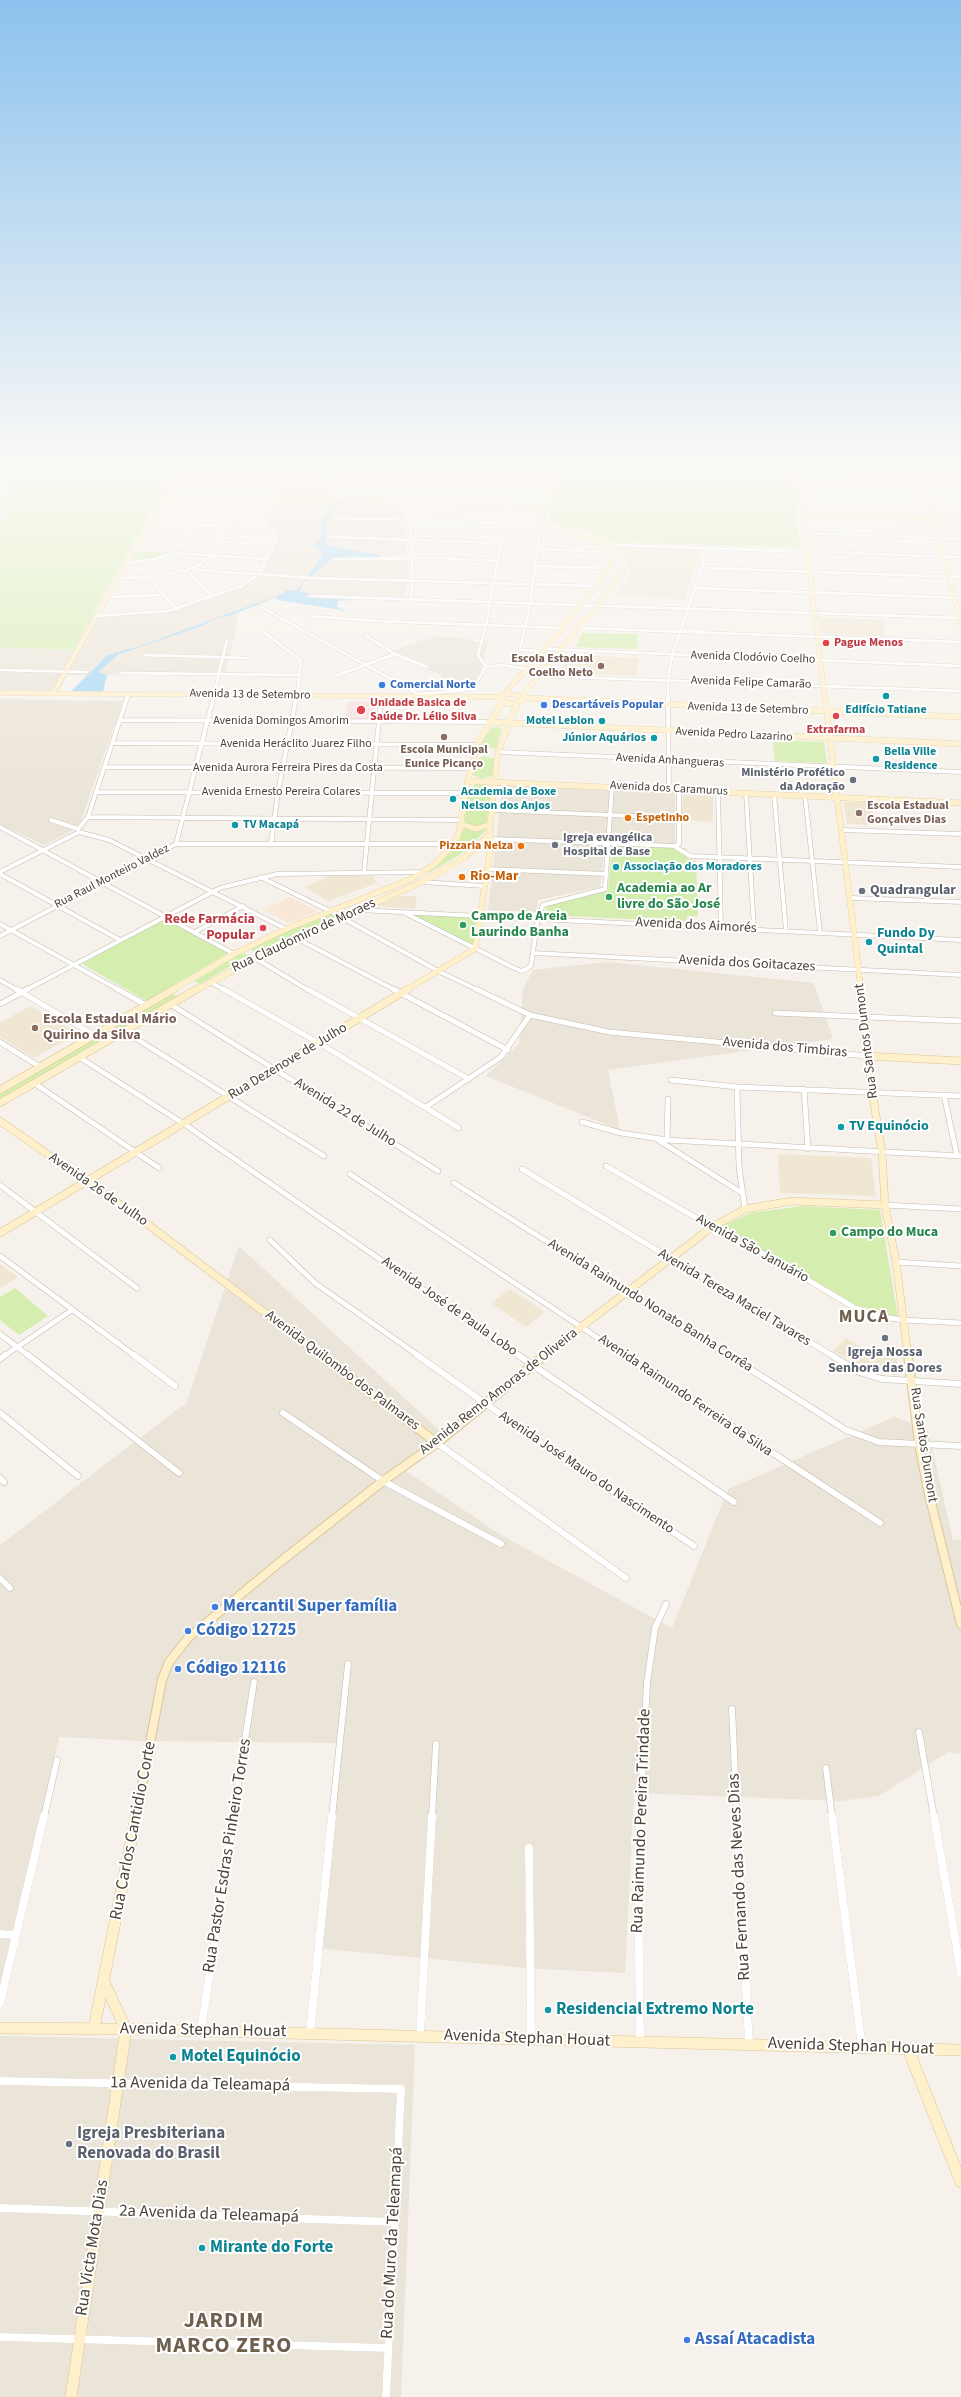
<!DOCTYPE html>
<html>
<head>
<meta charset="utf-8">
<style>
  body { margin:0 }
  canvas { display:block; background:#f6f2eb }
</style>
</head>
<body>
<canvas width="961" height="2397"></canvas>
<script>
const ctx = document.querySelector('canvas').getContext('2d');
ctx.lineJoin = 'round';
function fill(path, color) { ctx.fillStyle = color; ctx.fill(path, 'evenodd'); }
const toPath = rows => new Path2D(rows.map(r => 'M' + r).join(''));
function stroke(path, color, width, dash) { ctx.strokeStyle = color; ctx.lineWidth = width; ctx.lineCap = dash ? 'butt' : 'round'; ctx.setLineDash(dash || []); ctx.stroke(path); }
function drawText(font, color, halo, rows, align = 'center') {
  ctx.font = font + ' "Source Sans 3",sans-serif'; ctx.lineWidth = 4; ctx.setLineDash([]); ctx.textBaseline = 'middle'; ctx.strokeStyle = halo; ctx.fillStyle = color; for (const [text, x, y, turn = 0] of rows) {
    ctx.save(); ctx.translate(x, y); ctx.rotate((+turn || 0) * Math.PI / 180); ctx.textAlign = isNaN(turn) ? turn : align; if (halo) ctx.strokeText(text, 0, 0); ctx.fillText(text, 0, 0); ctx.restore();
  }
}
const residential = toPath([
  [281,467,334,467,322,500,395,503,407,523,405,537,409,577,404,598,355,596,354,600,280,596,238,613,237,626,225,673,221,675,67,675,59,691,0,690,0,647,73,650,91,616,161,613,178,610,250,584,263,574,279,537,277,531,268,525,288,475],
  [431,637,464,638,477,642,489,640,476,689,445,680,441,675,387,653],
  [0,699,123,701,81,821,86,824,44,845,0,824],
  [503,784,675,790,675,844,606,841,600,887,538,900,537,912,488,910],
  [607,962,814,983,833,1039,608,1070,620,1130,486,1076,519,1044,523,989,533,970],
  [239,1246,449,1439,406,1471,501,1535,672,1628,728,1489,894,1417,928,1429,953,1540,961,1540,961,1754,948,1752,879,1796,841,1801,634,1793,625,1973,538,1969,315,1948,340,1743,140,1741,59,1737,0,2005,0,1545,187,1402],
  [0,2036,415,2045,401,2397,0,2397]
]);
const commercial = toPath([
  [290,897,318,911,289,923,264,910]
]);
const education = toPath([
  [621,547,701,550,684,600,617,594,630,572,629,557],
  [820,618,883,619,886,636,822,634],
  [572,655,639,658,637,676,558,673],
  [683,794,713,795,713,822,682,820],
  [844,802,870,802,874,825,847,824],
  [326,875,373,876,377,883,328,901,304,887,326,878],
  [399,896,417,896,415,909,376,906],
  [30,1006,78,1033,34,1058,0,1037,0,1023],
  [778,1154,871,1158,876,1196,780,1193],
  [0,1264,18,1277,0,1288],
  [510,1289,545,1312,526,1327,491,1303],
  [846,1338,863,1348,896,1349,899,1375,875,1373,833,1351]
]);
const medical = toPath([
  [375,701,374,719,346,719,347,702]
]);
const green = toPath([
  [0,467,176,467,73,650,0,647,0,525,9,513,0,513,0,506,13,489,0,486],
  [557,467,791,467,800,548,617,542,588,531,548,522],
  [137,551,171,552,156,558,132,561],
  [582,633,638,634,637,649,576,647],
  [497,727,502,728,496,749,480,746,491,728],
  [773,740,824,742,827,763,775,761],
  [483,756,495,759,493,775,483,779,473,775,477,759],
  [477,784,487,784,491,788,486,830,464,852,427,874,458,842,464,828,468,789],
  [612,845,686,848,687,858,696,861,698,916,687,916,687,922,546,915,547,905,608,891],
  [331,913,336,917,264,951,252,951,252,948,267,939],
  [411,914,477,918,473,946],
  [164,919,229,953,147,1001,82,964],
  [240,954,246,954,247,957,200,984,194,981],
  [171,994,178,997,0,1100,0,1093],
  [802,1206,880,1210,898,1317,856,1305,722,1226,750,1213],
  [15,1288,48,1316,19,1335,0,1320,0,1297]
]);
const water = toPath([
  [337,501,341,501,327,520,326,545,379,555,381,559,331,558,318,571,305,581,299,591,310,594,305,597,354,600,338,601,337,607,347,611,277,600,276,597,229,616,217,618,202,626,119,654,98,672,107,675,103,692,71,691,108,655,143,645,241,609,284,593,285,590,296,591,321,558,322,552,313,545,320,540,322,521]
]);
const streetFar4 = toPath([
  [357,467,551,473],
  [889,467,961,470],
  [180,472,285,474],
  [236,473,239,467],
  [799,479,961,485],
  [313,482,336,482],
  [343,484,548,490],
  [928,485,958,500],
  [951,486,961,491],
  [801,496,961,501],
  [335,500,336,467],
  [343,500,344,467],
  [385,501,391,467],
  [399,502,410,521,413,580,411,600],
  [337,518,541,524,530,604,520,650,543,651],
  [264,527,285,474,279,467],
  [805,533,961,539],
  [330,537,500,543],
  [219,542,275,543],
  [613,545,961,557],
  [539,547,541,549,608,552],
  [174,553,268,559],
  [334,559,440,558,497,561],
  [127,563,152,560,174,553,216,473],
  [535,566,610,568],
  [193,568,216,572,259,574],
  [702,568,961,577],
  [186,570,212,596],
  [260,574,310,578,596,586],
  [149,577,176,609],
  [118,578,149,577,186,570,197,566,210,557,250,473],
  [695,588,961,598],
  [311,596,961,618],
  [108,597,165,595],
  [261,607,418,694],
  [97,616,168,611,242,586,259,574,276,538,273,531,264,527,150,524],
  [309,616,378,621,561,628],
  [579,628,961,642],
  [265,633,301,661,297,695],
  [365,635,395,654,427,667],
  [545,649,961,666],
  [145,655,248,658],
  [486,667,478,655,486,625,514,467],
  [486,667,502,665,526,669],
  [0,670,87,672],
  [120,673,300,675],
  [335,676,395,654],
  [540,676,961,691],
  [214,694,227,640],
  [418,694,467,690,476,683,486,667],
  [127,699,129,693],
  [668,699,668,680,672,655,709,548]
]);
const streetFar3 = toPath([
  [668,698,669,789],
  [121,720,489,722],
  [114,743,477,745],
  [498,752,961,772],
  [105,767,471,768],
  [718,791,721,927],
  [97,792,465,793],
  [746,793,754,929],
  [774,794,786,931],
  [805,796,820,932],
  [493,810,680,818],
  [88,817,462,820],
  [51,820,78,829],
  [0,827,234,954],
  [842,830,961,834],
  [79,832,109,840,286,929],
  [79,832,78,829,88,817,127,698],
  [492,839,676,846,679,844,679,790],
  [176,844,454,844],
  [271,844,278,792,296,699],
  [674,846,690,856,961,867],
  [487,869,607,874],
  [0,872,79,832],
  [364,872,381,700],
  [0,874,120,940],
  [260,877,330,911,440,972,478,990],
  [422,882,484,886],
  [851,898,961,902],
  [359,910,961,940],
  [405,913,512,967,521,971,527,969,531,965,538,918,543,905,605,889,612,786],
  [0,924,119,990],
  [195,932,243,906],
  [0,936,176,844,213,699],
  [296,938,395,990],
  [533,953,961,975],
  [255,958,308,990],
  [0,980,17,990],
  [210,982,225,990],
  [26,990,220,888,277,874,423,872]
]);
const streetFar2 = toPath([
  [16,989,94,1035],
  [117,989,146,1005],
  [223,989,319,1043,459,1128],
  [307,989,469,1079],
  [393,989,508,1050],
  [476,989,530,1015,609,1032,868,1056],
  [0,1004,28,989],
  [170,1004,438,1171],
  [775,1013,961,1021],
  [124,1031,324,1156],
  [0,1042,40,1067],
  [79,1057,184,1124,520,1356],
  [671,1080,737,1087,961,1096],
  [34,1083,159,1168],
  [737,1087,739,1167,745,1209],
  [804,1089,808,1149],
  [944,1095,957,1156],
  [426,1107,501,1057,530,1015],
  [582,1122,621,1133,667,1140,961,1156],
  [658,1140,742,1193],
  [667,1140,668,1099],
  [606,1166,712,1227,766,1255,855,1308,883,1317,904,1320,961,1323],
  [522,1169,833,1356],
  [350,1174,625,1356],
  [454,1183,729,1356],
  [0,1185,137,1288],
  [885,1205,961,1209],
  [270,1240,315,1283,419,1356],
  [0,1256,135,1356],
  [896,1262,961,1266],
  [0,1334,29,1356],
  [4,1356,72,1310]
]);
const streetFar1 = toPath([
  [28,1355,179,1473],
  [134,1355,175,1386],
  [417,1355,574,1466,694,1546],
  [518,1355,734,1502],
  [623,1355,880,1523],
  [728,1355,846,1430,879,1442,961,1446],
  [831,1355,859,1372,882,1379,961,1384],
  [0,1359,5,1355],
  [0,1413,78,1476],
  [283,1413,383,1481,501,1544],
  [437,1443,626,1578],
  [0,1478,4,1482],
  [0,1578,10,1588],
  [732,1709,737,1817],
  [919,1732,934,1817],
  [826,1768,832,1817],
  [44,1817,57,1760],
  [233,1817,254,1682],
  [332,1817,348,1664],
  [432,1817,436,1744],
  [640,1817,647,1683,655,1628,666,1604]
]);
const street = toPath([
  [640,1816,638,1865,640,2042],
  [737,1816,749,2044],
  [832,1816,862,2047],
  [934,1816,961,1973],
  [529,1848,531,2039],
  [0,1934,16,1935],
  [0,2003,44,1816],
  [201,2030,234,1816],
  [310,2033,332,1816],
  [420,2036,432,1816],
  [0,2081,401,2089,386,2397],
  [0,2208,394,2222],
  [0,2337,388,2348]
]);
const secondaryFar4 = toPath([
  [797,467,825,699],
  [920,467,961,623],
  [164,498,326,499,546,507],
  [803,514,961,520],
  [541,524,552,467],
  [0,693,501,697],
  [53,693,182,467],
  [502,696,545,649,610,568,611,559,602,545,590,539,561,532],
  [521,697,597,606,626,566,623,556,606,539,541,524],
  [523,698,549,699],
  [501,699,501,697,508,694,518,695,522,699]
]);
const secondaryFar3 = toPath([
  [501,698,502,702,513,704,523,700,521,698],
  [526,698,961,717],
  [825,698,861,990],
  [489,722,961,744],
  [468,781,961,803],
  [461,824,476,829,491,824],
  [172,990,234,954,286,929,411,879,434,865,454,844,459,833,465,793,477,745,502,702],
  [196,990,296,938,422,882,465,857,489,835,498,752,517,704],
  [406,990,475,949,492,839,489,835]
]);
const secondaryFar2 = toPath([
  [861,989,872,1091,882,1153,885,1205,896,1262,908,1356],
  [868,1056,961,1061],
  [0,1090,174,989],
  [0,1103,197,989],
  [0,1121,138,1217,322,1356],
  [0,1233,408,989],
  [543,1356,712,1227,745,1209,792,1201,885,1205]
]);
const secondaryFar1 = toPath([
  [321,1355,437,1443],
  [908,1355,919,1443,928,1490,961,1624],
  [136,1817,162,1680,169,1662,189,1637,280,1562,383,1481,437,1443,545,1355]
]);
const secondary = toPath([
  [103,1980,126,2029],
  [0,2028,126,2029,961,2050],
  [94,2028,136,1816],
  [908,2049,961,2182],
  [71,2397,126,2029]
]);
const markers = [
  [826,643,4,"#e0444e"],
  [601,666,4,"#8d6e63"],
  [382,685,4,"#3f7fe0"],
  [886,696,4,"#0f9aa8"],
  [544,705,4,"#3f7fe0"],
  [361,710,5,"#e0444e"],
  [836,716,4,"#e0444e"],
  [602,721,4,"#0f9aa8"],
  [444,737,4,"#8d6e63"],
  [654,738,4,"#0f9aa8"],
  [876,759,4,"#0f9aa8"],
  [853,780,4,"#6b7280"],
  [453,799,4,"#0f9aa8"],
  [859,813,4,"#8d6e63"],
  [628,818,4,"#e8710a"],
  [235,825,4,"#0f9aa8"],
  [555,845,4,"#6b7280"],
  [521,846,4,"#e8710a"],
  [616,867,4,"#0f9aa8"],
  [462,877,4,"#e8710a"],
  [862,891,4,"#6b7280"],
  [609,897,4,"#2e9e5b"],
  [463,925,4,"#2e9e5b"],
  [263,928,4,"#e0444e"],
  [869,942,4,"#0f9aa8"],
  [35,1028,4,"#8d6e63"],
  [841,1127,4,"#0f9aa8"],
  [833,1233,4,"#2e9e5b"],
  [885,1338,4,"#6b7280"],
  [215,1607,4,"#3f7fe0"],
  [188,1631,4,"#3f7fe0"],
  [178,1669,4,"#3f7fe0"],
  [548,2010,4,"#0f9aa8"],
  [173,2057,4,"#0f9aa8"],
  [69,2144,4,"#6b7280"],
  [202,2248,4,"#0f9aa8"],
  [687,2340,4,"#3f7fe0"]
];
const farHealthnames = [
  ["Pague Menos",834,643],
  ["Unidade Basica de",370,703],
  ["Saúde Dr. Lélio Silva",370,717],
  ["Extrafarma",836,730,"center"]
];
const farStreetnames = [
  ["Avenida Clodóvio Coelho",753,658,2],
  ["Avenida Felipe Camarão",751,683,2],
  ["Avenida 13 de Setembro",250,695,1],
  ["Avenida 13 de Setembro",748,709,2],
  ["Avenida Domingos Amorim",281,721],
  ["Avenida Pedro Lazarino",734,735,3],
  ["Avenida Heráclito Juarez Filho",296,744],
  ["Avenida Anhangueras",670,761,3],
  ["Avenida Aurora Ferreira Pires da Costa",288,768],
  ["Avenida dos Caramurus",669,789,3],
  ["Avenida Ernesto Pereira Colares",281,792],
  ["Rua Raul Monteiro Valdez",112,877,-27]
];
const farEducationnames = [
  ["Escola Estadual",593,659],
  ["Coelho Neto",593,673],
  ["Escola Municipal",444,750,"center"],
  ["Eunice Picanço",444,764,"center"],
  ["Escola Estadual",867,806,"left"],
  ["Gonçalves Dias",867,820,"left"]
];
const farShopnames = [
  ["Comercial Norte",390,685],
  ["Descartáveis Popular",552,705]
];
const farCulturenames = [
  ["Edifício Tatiane",886,710,"center"],
  ["Motel Leblon",594,721,"right"],
  ["Júnior Aquários",646,738,"right"],
  ["Bella Ville",884,752],
  ["Residence",884,766],
  ["Academia de Boxe",461,792],
  ["Nelson dos Anjos",461,806],
  ["TV Macapá",243,825],
  ["Associação dos Moradores",624,867]
];
const farWorshipnames = [
  ["Ministério Profético",845,773],
  ["da Adoração",845,787],
  ["Igreja evangélica",563,838,"left"],
  ["Hospital de Base",563,852,"left"]
];
const farFoodnames = [
  ["Espetinho",636,818],
  ["Pizzaria Nelza",513,846,"right"]
];
const foodNames = [
  ["Rio-Mar",470,877]
];
const leisureNames = [
  ["Academia ao Ar",617,889],
  ["livre do São José",617,905],
  ["Campo de Areia",471,917],
  ["Laurindo Banha",471,933],
  ["Campo do Muca",841,1233]
];
const worshipNames = [
  ["Quadrangular",870,891],
  ["Igreja Nossa",885,1353,"center"],
  ["Senhora das Dores",885,1369,"center"]
];
const healthNames = [
  ["Rede Farmácia",255,920],
  ["Popular",255,936]
];
const streetNames = [
  ["Avenida dos Aimorés",696,926,3],
  ["Rua Claudomiro de Moraes",304,936,-25],
  ["Avenida dos Goitacazes",747,964,3],
  ["Rua Santos Dumont",867,1041,-97],
  ["Avenida dos Timbiras",785,1048,5],
  ["Rua Dezenove de Julho",288,1062,-31],
  ["Avenida 22 de Julho",345,1113,32],
  ["Avenida 26 de Julho",98,1190,35],
  ["Avenida São Januário",752,1249,29],
  ["Avenida Tereza Maciel Tavares",734,1298,31],
  ["Avenida Raimundo Nonato Banha Corrêa",650,1306,32],
  ["Avenida José de Paula Lobo",449,1307,35],
  ["Avenida Quilombo dos Palmares",342,1371,37],
  ["Avenida Remo Amoras de Oliveira",499,1392,-38],
  ["Avenida Raimundo Ferreira da Silva",685,1396,34],
  ["Rua Santos Dumont",923,1445,81],
  ["Avenida José Mauro do Nascimento",586,1473,34]
];
const cultureNames = [
  ["Fundo Dy",877,934],
  ["Quintal",877,950],
  ["TV Equinócio",849,1127]
];
const educationNames = [
  ["Escola Estadual Mário",43,1020],
  ["Quirino da Silva",43,1036]
];
const nearShopnames = [
  ["Mercantil Super família",223,1607],
  ["Código 12725",196,1631],
  ["Código 12116",186,1669],
  ["Assaí Atacadista",695,2340]
];
const nearStreetnames = [
  ["Rua Raimundo Pereira Trindade",642,1821,-88],
  ["Rua Carlos Cantidio Corte",134,1831,-79],
  ["Rua Pastor Esdras Pinheiro Torres",228,1856,-81],
  ["Rua Fernando das Neves Dias",740,1877,-93],
  ["Avenida Stephan Houat",203,2031,1],
  ["Avenida Stephan Houat",527,2039,2],
  ["Avenida Stephan Houat",851,2047,2],
  ["1a Avenida da Teleamapá",200,2085,1],
  ["2a Avenida da Teleamapá",209,2215,2],
  ["Rua do Muro da Teleamapá",393,2243,-87],
  ["Rua Victa Mota Dias",93,2248,-81]
];
const nearCulturenames = [
  ["Residencial Extremo Norte",556,2010],
  ["Motel Equinócio",181,2057],
  ["Mirante do Forte",210,2248]
];
const nearWorshipnames = [
  ["Igreja Presbiteriana",77,2134],
  ["Renovada do Brasil",77,2154]
];
const districtNames = [
  ["MUCA",864,1318]
];
const nearDistrictnames = [
  ["JARDIM",224,2322],
  ["MARCO ZERO",224,2347]
];
fill(residential, '#ebe4d8');
fill(commercial, '#f9e8d5');
fill(education, '#f0e7d3');
fill(medical, '#f7e0de');
fill(green, '#d5eeb0');
fill(water, '#a3d8f7');
stroke(streetFar4, '#c3baac', 3.5);
stroke(streetFar3, '#c3baac', 5);
stroke(streetFar2, '#c3baac', 6);
stroke(streetFar1, '#c3baac', 7);
stroke(street, '#c3baac', 8);
stroke(secondaryFar4, '#dac697', 5);
stroke(secondaryFar3, '#dac697', 6);
stroke(secondaryFar2, '#dac697', 8);
stroke(secondaryFar1, '#dac697', 10);
stroke(secondary, '#dac697', 12);
stroke(streetFar4, '#fff', 3);
stroke(streetFar3, '#fff', 4);
stroke(streetFar2, '#fff', 5);
stroke(streetFar1, '#fff', 6);
stroke(street, '#fff', 8);
stroke(secondaryFar4, '#fff0cc', 4.5);
stroke(secondaryFar3, '#fff0cc', 5.5);
stroke(secondaryFar2, '#fff0cc', 7);
stroke(secondaryFar1, '#fff0cc', 8);
stroke(secondary, '#fff0cc', 11);
const sky = ctx.createLinearGradient(0, 0, 0, 803);
sky.addColorStop(0, '#8cc2ee');
sky.addColorStop(0.58, '#fbf9f6');
sky.addColorStop(1, '#fbf9f600');
ctx.fillStyle = sky;
ctx.fillRect(0, 0, 961, 803);
for (const [x, y, r, color] of markers) { const dot = new Path2D(); dot.arc(x, y, r, 0, 2 * Math.PI); ctx.fillStyle = color; ctx.fill(dot); stroke(dot, '#fff', 1.5); }
drawText('bold 12px', '#be3a42', '#fff', farHealthnames, 'left');
drawText('12px', '#4c4337', '#fff', farStreetnames);
drawText('bold 12px', '#785e54', '#fff', farEducationnames, 'right');
drawText('bold 12px', '#366cbe', '#fff', farShopnames, 'left');
drawText('bold 12px', '#0d838f', '#fff', farCulturenames, 'left');
drawText('bold 12px', '#5b616d', '#fff', farWorshipnames, 'right');
drawText('bold 12px', '#c56008', '#fff', farFoodnames, 'left');
drawText('bold 14px', '#c56008', '#fff', foodNames, 'left');
drawText('bold 14px', '#27864d', '#fff', leisureNames, 'left');
drawText('bold 14px', '#5b616d', '#fff', worshipNames, 'left');
drawText('bold 14px', '#be3a42', '#fff', healthNames, 'right');
drawText('14px', '#4c4337', '#fff', streetNames);
drawText('bold 14px', '#0d838f', '#fff', cultureNames, 'left');
drawText('bold 14px', '#785e54', '#fff', educationNames, 'left');
drawText('bold 17px', '#366cbe', '#fff', nearShopnames, 'left');
drawText('17px', '#4c4337', '#fff', nearStreetnames);
drawText('bold 17px', '#0d838f', '#fff', nearCulturenames, 'left');
drawText('bold 17px', '#5b616d', '#fff', nearWorshipnames, 'left');
ctx.letterSpacing = '1px';
drawText('bold 18px', '#6f604d', '#fff', districtNames);
ctx.letterSpacing = '0px';
ctx.letterSpacing = '1px';
drawText('bold 22px', '#6f604d', '#fff', nearDistrictnames);
ctx.letterSpacing = '0px';
</script>
</body>
</html>
